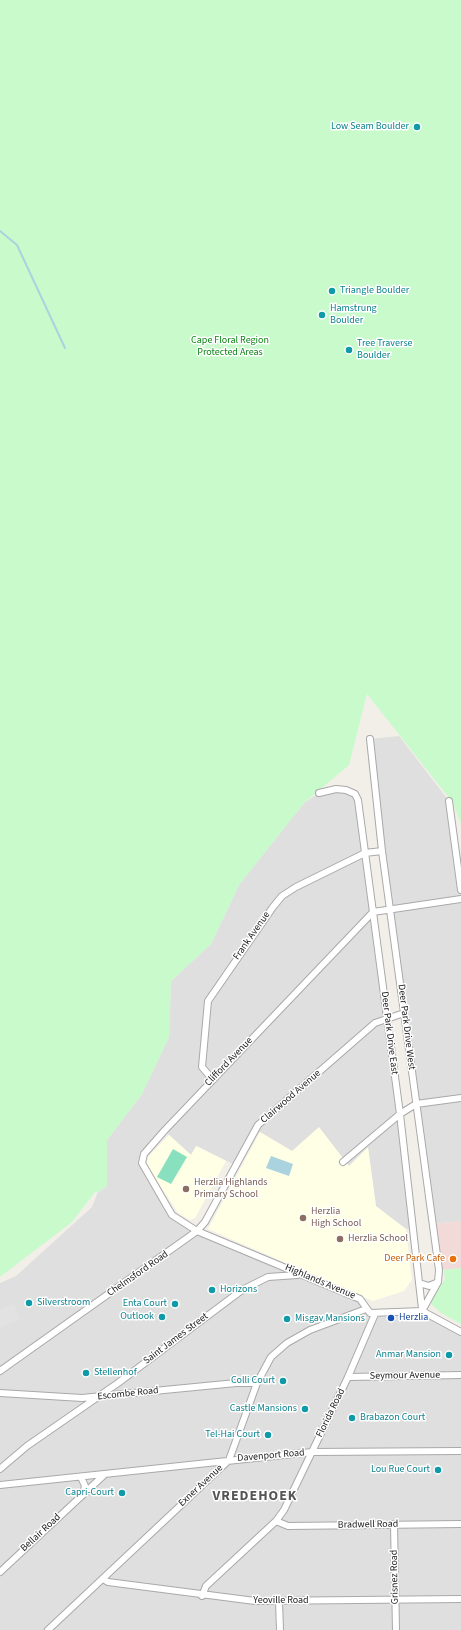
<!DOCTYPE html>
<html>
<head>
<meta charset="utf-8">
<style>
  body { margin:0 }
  canvas { display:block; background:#f2efe9 }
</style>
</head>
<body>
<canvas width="461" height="1630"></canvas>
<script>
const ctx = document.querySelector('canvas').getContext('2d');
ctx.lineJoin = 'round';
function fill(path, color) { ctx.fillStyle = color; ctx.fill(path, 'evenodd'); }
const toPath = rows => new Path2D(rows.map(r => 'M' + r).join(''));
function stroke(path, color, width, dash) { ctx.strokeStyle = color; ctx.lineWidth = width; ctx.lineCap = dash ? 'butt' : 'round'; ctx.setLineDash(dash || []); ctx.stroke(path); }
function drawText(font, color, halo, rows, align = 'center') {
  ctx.font = font + ' "Source Sans 3",sans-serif'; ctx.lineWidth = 3; ctx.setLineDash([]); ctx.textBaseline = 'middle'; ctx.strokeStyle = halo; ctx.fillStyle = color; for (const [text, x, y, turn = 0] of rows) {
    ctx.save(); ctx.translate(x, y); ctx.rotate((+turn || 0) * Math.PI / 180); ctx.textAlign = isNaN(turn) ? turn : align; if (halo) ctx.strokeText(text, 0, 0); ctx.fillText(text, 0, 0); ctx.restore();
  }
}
const residential = toPath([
  [399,736,449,801,461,885,461,1221,432,1224,370,739],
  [336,789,355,794,414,1228,406,1229,376,1207,368,1148,349,1166,292,1151,255,1130,235,1165,197,1146,191,1155,165,1131,142,1159,178,1220,360,1299,368,1312,422,1311,461,1332,461,1630,0,1630,0,1283,16,1276,92,1207,98,1192,107,1186,107,1140,142,1094,169,1037,171,981,211,944,239,885,304,803,319,793]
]);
const commercial = toPath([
  [461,1221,461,1268,439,1270,432,1224]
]);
const education = toPath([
  [319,1127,349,1166,368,1147,376,1206,406,1229,412,1280,404,1291,373,1301,208,1229,260,1132,292,1151],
  [169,1135,191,1155,196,1146,226,1161,195,1218,190,1220,178,1213,147,1165,148,1157]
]);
const park = toPath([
  [0,0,461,0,461,824,453,803,367,694,349,765,304,803,239,885,211,944,171,981,169,1037,142,1094,107,1140,107,1186,98,1192,95,1192,72,1222,0,1277],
  [461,1268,461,1324,441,1313,431,1304,433,1297,445,1279,444,1270]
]);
const pitch = toPath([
  [173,1149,187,1157,171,1184,157,1177]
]);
const parking = toPath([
  [14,1304,20,1320,0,1328,0,1309]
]);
const water = toPath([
  [271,1156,293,1164,289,1176,266,1168]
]);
const stream = toPath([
  [0,231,17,245,65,348]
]);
const street = toPath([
  [370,739,382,851,439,1270,438,1282,422,1311],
  [319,793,336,789,346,790,355,794,358,800,400,1114,422,1309],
  [449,801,461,890],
  [461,899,373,912,165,1130,144,1154,142,1163,172,1215,197,1231,360,1299,370,1313,422,1311,461,1332],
  [213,1080,202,1067,208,1001,273,907,282,896,296,887,365,853,382,851],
  [343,1162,400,1114,416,1104,461,1098],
  [419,1283,429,1286,436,1283],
  [0,1371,197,1231,205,1222,258,1125,375,1023,404,1013],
  [348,1377,461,1375],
  [0,1393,82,1398,236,1383,257,1383],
  [0,1469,27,1446,118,1383,242,1290,268,1277,297,1275],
  [81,1477,85,1486,83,1493],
  [0,1485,312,1452,461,1451],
  [276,1521,288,1526,461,1524],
  [394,1524,396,1630],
  [0,1572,104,1475],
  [103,1579,108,1582,255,1601,461,1599],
  [202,1596,206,1586,276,1521,284,1510,348,1377,375,1314],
  [279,1601,280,1630],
  [48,1630,229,1460,257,1383,271,1357,287,1343,310,1330,366,1309]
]);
const markers = [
  [417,127,4,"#0f9aa8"],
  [332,291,4,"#0f9aa8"],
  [322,315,4,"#0f9aa8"],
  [349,350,4,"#0f9aa8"],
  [186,1189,4,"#8d6e63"],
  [303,1218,4,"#8d6e63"],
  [340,1239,4,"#8d6e63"],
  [453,1259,4,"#e8710a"],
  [212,1290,4,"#0f9aa8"],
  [29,1303,4,"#0f9aa8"],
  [175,1304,4,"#0f9aa8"],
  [162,1317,4,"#0f9aa8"],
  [391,1318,4,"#1a4fb4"],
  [287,1319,4,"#0f9aa8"],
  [449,1355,4,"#0f9aa8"],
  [86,1373,4,"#0f9aa8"],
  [283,1381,4,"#0f9aa8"],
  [305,1409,4,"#0f9aa8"],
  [352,1418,4,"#0f9aa8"],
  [268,1435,4,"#0f9aa8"],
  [438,1470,4,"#0f9aa8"],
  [122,1493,4,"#0f9aa8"]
];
const cultureNames = [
  ["Low Seam Boulder",409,127],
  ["Triangle Boulder",340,291,"left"],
  ["Hamstrung",330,309,"left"],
  ["Boulder",330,321,"left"],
  ["Tree Traverse",357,344,"left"],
  ["Boulder",357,356,"left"],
  ["Horizons",220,1290,"left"],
  ["Silverstroom",37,1303,"left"],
  ["Enta Court",167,1304],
  ["Outlook",154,1317],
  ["Misgav Mansions",295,1319,"left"],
  ["Anmar Mansion",441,1355],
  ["Stellenhof",94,1373,"left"],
  ["Colli Court",275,1381],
  ["Castle Mansions",297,1409],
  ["Brabazon Court",360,1418,"left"],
  ["Tel-Hai Court",260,1435],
  ["Lou Rue Court",430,1470],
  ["Capri-Court",114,1493]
];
const parkNames = [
  ["Cape Floral Region",230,341],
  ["Protected Areas",230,353]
];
const streetNames = [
  ["Frank Avenue",252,936,-55],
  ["Deer Park Drive West",406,1027,83],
  ["Deer Park Drive East",389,1033,83],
  ["Clifford Avenue",229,1062,-46],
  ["Clairwood Avenue",291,1097,-41],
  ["Chelmsford Road",138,1274,-35],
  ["Highlands Avenue",320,1282,23],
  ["Saint James Street",176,1339,-37],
  ["Seymour Avenue",405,1376,-1],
  ["Escombe Road",128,1394,-6],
  ["Florida Road",331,1413,-64],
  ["Davenport Road",271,1456,-5],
  ["Exner Avenue",201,1486,-43],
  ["Bradwell Road",368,1525,-1],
  ["Bellair Road",41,1533,-43],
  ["Grisnez Road",395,1577,-91],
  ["Yeoville Road",281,1601]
];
const educationNames = [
  ["Herzlia Highlands",194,1183],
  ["Primary School",194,1195],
  ["Herzlia",311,1212],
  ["High School",311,1224],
  ["Herzlia School",348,1239]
];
const foodNames = [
  ["Deer Park Cafe",445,1259]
];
const transitNames = [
  ["Herzlia",399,1318]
];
const districtNames = [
  ["VREDEHOEK",255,1497]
];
fill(residential, '#e0dfdf');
fill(commercial, '#f2dad9');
fill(education, '#ffffe5');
fill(park, '#c8facc');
fill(pitch, '#88e0be');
fill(parking, '#e2e2e2');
fill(water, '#aad3df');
stroke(stream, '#aad3df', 2);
stroke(street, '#a9a9a9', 8);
stroke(street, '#fff', 6);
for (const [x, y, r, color] of markers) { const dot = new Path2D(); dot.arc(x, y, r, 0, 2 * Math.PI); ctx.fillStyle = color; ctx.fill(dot); stroke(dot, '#fff', 1.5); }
drawText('10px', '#0d838f', '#fff', cultureNames, 'right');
drawText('10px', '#0c8416', '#fff', parkNames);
drawText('10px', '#222', '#fff', streetNames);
drawText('10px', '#785e54', '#fff', educationNames, 'left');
drawText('10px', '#c56008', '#fff', foodNames, 'right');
drawText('10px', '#164399', '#fff', transitNames, 'left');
ctx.letterSpacing = '1px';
drawText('bold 14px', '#555', '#fff', districtNames);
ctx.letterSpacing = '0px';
</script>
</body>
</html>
